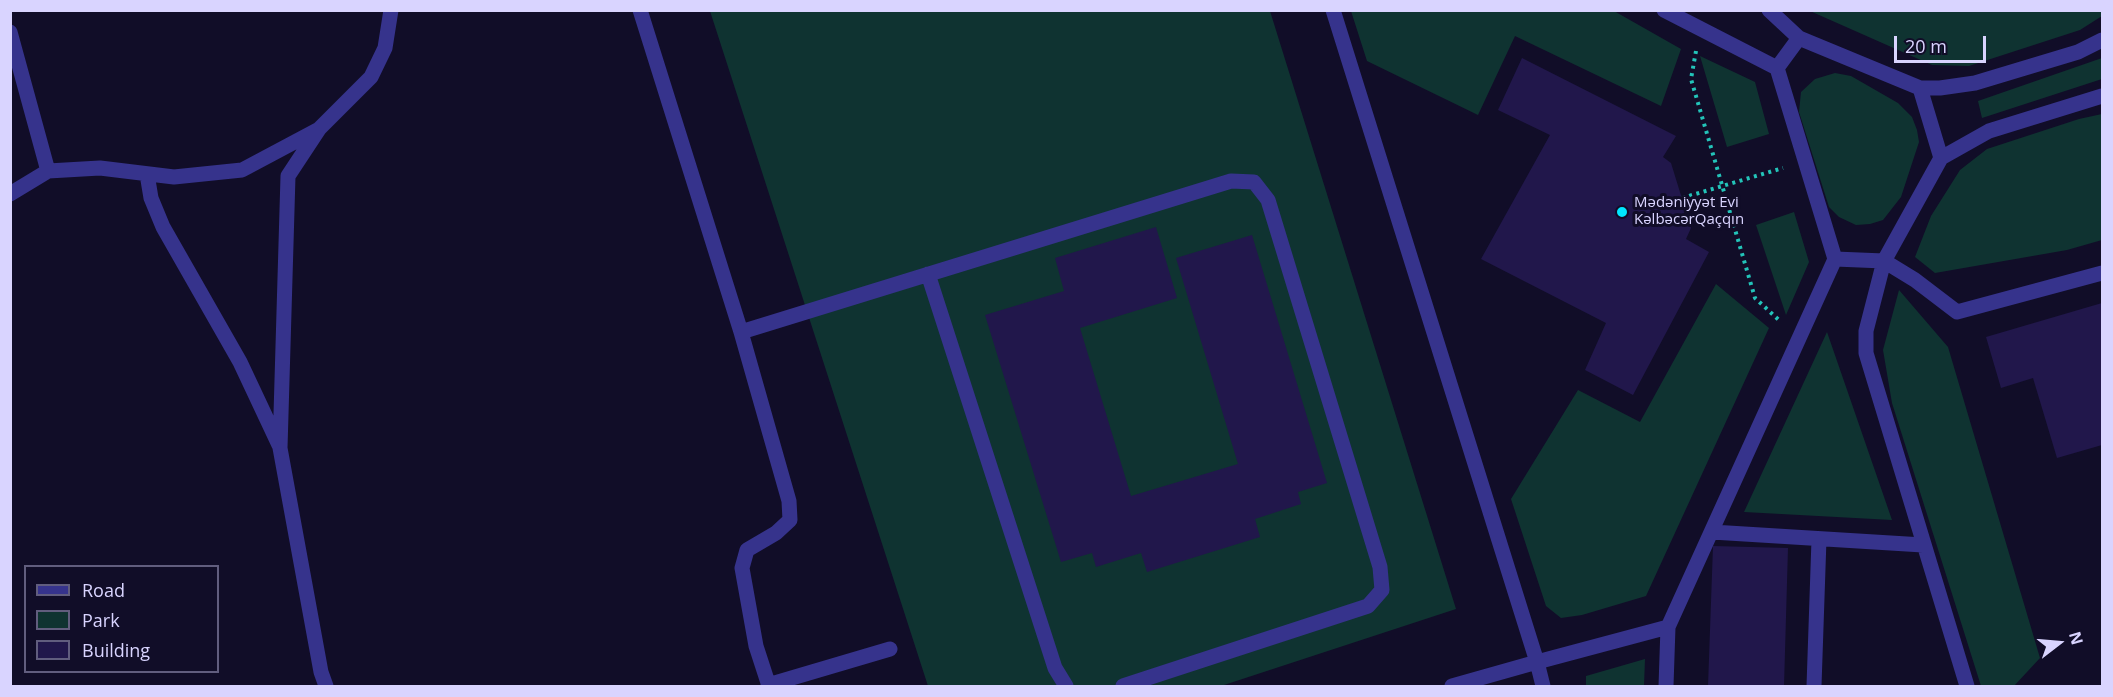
<!DOCTYPE html>
<html>
<head>
<meta charset="utf-8">
<style>
  body { margin:0 }
  #map { position:relative; width:2113px; height:697px; overflow:hidden; background:#110d28; font-family:"Open Sans",sans-serif }
  canvas { display:block }
  .frame { position:absolute; inset:0; border:12px solid #d9d4ff; pointer-events:none }
  .legend { position:absolute; left:24px; top:565px; width:195px; height:108px; box-sizing:border-box; background:#110d28; border:2px solid #615d7e; margin:0; padding:8px 10px; list-style:none; font-size:18px; color:#d9d4ff }
  .legend li { display:flex; align-items:center; gap:12px; height:30px }
  .legend b { width:30px; border:2px solid #615d7e }
  .north { position:absolute; left:2029px; top:613px; width:60px; height:60px; -webkit-text-stroke:4px #110d28; paint-order:stroke; rotate:74deg; font-size:16px; font-weight:700; line-height:24px; text-align:center; color:#d9d4ff }
  .north::after { content:''; display:block; margin:auto; width:21px; height:27px; background:#d9d4ff; clip-path:polygon(50% 0,100% 100%,50% 72%,0 100%) }
  .scale { position:absolute; left:1894px; top:36px; width:92px; height:27px; box-sizing:border-box; border:3px solid #d9d4ff; border-top:0; padding-left:8px; font-size:18px; line-height:21px; white-space:nowrap; color:#d9d4ff; -webkit-text-stroke:4px #110d28; paint-order:stroke }
</style>
</head>
<body>
<div id="map">
<canvas width="2113" height="697"></canvas>
<div class="frame"></div>
<ul class="legend">
<li><b style="height:8px;background:#36338c"></b>Road</li>
<li><b style="height:16px;background:#0f3331"></b>Park</li>
<li><b style="height:16px;background:#21174b"></b>Building</li>
</ul>
<div class="north">N</div>
<div class="scale">20 m</div>
</div>
<script>
const ctx = document.querySelector('canvas').getContext('2d');
ctx.lineJoin = 'round';
function fill(path, color) { ctx.fillStyle = color; ctx.fill(path, 'evenodd'); }
const toPath = rows => new Path2D(rows.map(r => 'M' + r).join(''));
function stroke(path, color, width, dash) { ctx.strokeStyle = color; ctx.lineWidth = width; ctx.lineCap = dash ? 'butt' : 'round'; ctx.setLineDash(dash || []); ctx.stroke(path); }
function drawText(font, color, halo, rows, align = 'center') {
  ctx.font = font + ' "Open Sans",sans-serif'; ctx.lineWidth = 6; ctx.setLineDash([]); ctx.textBaseline = 'middle'; ctx.strokeStyle = halo; ctx.fillStyle = color; for (const [text, x, y, turn = 0] of rows) {
    ctx.save(); ctx.translate(x, y); ctx.rotate((+turn || 0) * Math.PI / 180); ctx.textAlign = isNaN(turn) ? turn : align; if (halo) ctx.strokeText(text, 0, 0); ctx.fillText(text, 0, 0); ctx.restore();
  }
}
const green = toPath([
  [2102,10,2102,16,2080,30,1969,66,1932,65,1810,11],
  [710,11,1270,11,1456,609,1221,686,928,686],
  [1351,11,1614,11,1681,49,1661,106,1515,36,1478,115,1367,61],
  [1700,56,1755,82,1769,134,1727,147],
  [2102,58,2102,79,1982,118,1978,101],
  [1835,73,1851,76,1898,103,1912,117,1917,130,1919,142,1901,197,1883,220,1870,224,1856,225,1839,217,1829,207,1799,112,1801,92,1815,79],
  [2102,114,2102,240,2067,250,1935,273,1915,257,1931,216,1960,170,1987,149,2079,119],
  [1794,212,1809,262,1786,315,1756,225],
  [1716,284,1769,328,1646,596,1582,615,1561,618,1546,606,1511,499,1578,390,1640,422],
  [1899,290,1948,347,2040,658,2014,686,1981,686,1892,403,1883,350],
  [1827,332,1892,520,1744,512],
  [1645,659,1644,686,1586,686,1586,676]
]);
const building = toPath([
  [1522,58,1676,136,1663,157,1671,163,1691,228,1686,239,1709,252,1633,395,1585,370,1606,323,1481,259,1550,135,1498,110],
  [1156,227,1177,298,1080,328,1131,496,1238,464,1176,258,1252,235,1327,483,1298,492,1301,504,1255,519,1260,537,1147,572,1141,553,1096,567,1092,553,1061,562,985,315,1064,291,1055,258],
  [2102,303,2102,445,2057,458,2033,378,2001,388,1986,337],
  [1713,546,1788,548,1784,686,1708,686]
]);
const path = toPath([
  [1696,51,1691,79,1755,298,1781,322],
  [1682,198,1783,168]
]);
const minor = toPath([
  [640,10,741,332,789,501,790,520,776,533,747,550,742,568,756,646,769,686],
  [1333,10,1537,662,1452,686],
  [1664,10,1777,68],
  [1769,10,1799,38],
  [10,32,48,171],
  [1920,88,1941,158,1884,261,1835,259,1777,68,1799,38,1920,88,1940,88,1975,83,2078,52,2102,40],
  [319,129,288,176,280,448,321,672,326,686],
  [1941,158,1989,131,2102,96],
  [147,174,151,198,163,227,240,362,279,445],
  [10,194,48,171,100,168,174,177,242,170,319,129,371,77,385,48,391,10],
  [928,274,1055,668,1066,686],
  [741,332,1231,181,1254,182,1268,200,1380,567,1382,590,1368,606,1123,686],
  [1712,532,1923,545],
  [768,685,890,649],
  [1543,686,1537,662,1668,627],
  [1666,686,1668,627,1835,259],
  [1814,686,1819,539],
  [1967,686,1866,353,1866,331,1884,261,1915,280,1957,312,2102,273]
]);
const markers = [
  [1622,212,6,"#00e7ff"]
];
const poiNames = [
  ["Mədəniyyət Evi",1634,203],
  ["KəlbəcərQaçqın",1634,220]
];
fill(green, '#0f3331');
fill(building, '#21174b');
stroke(path, '#23c4b9', 4, [3, 4.5]);
stroke(minor, '#36338c', 15);
for (const [x, y, r, color] of markers) { const dot = new Path2D(); dot.arc(x, y, r, 0, 2 * Math.PI); ctx.fillStyle = color; ctx.fill(dot); stroke(dot, '#110d28', 2); }
drawText('15px', '#d9d4ff', '#110d28', poiNames, 'left');
</script>
</body>
</html>
